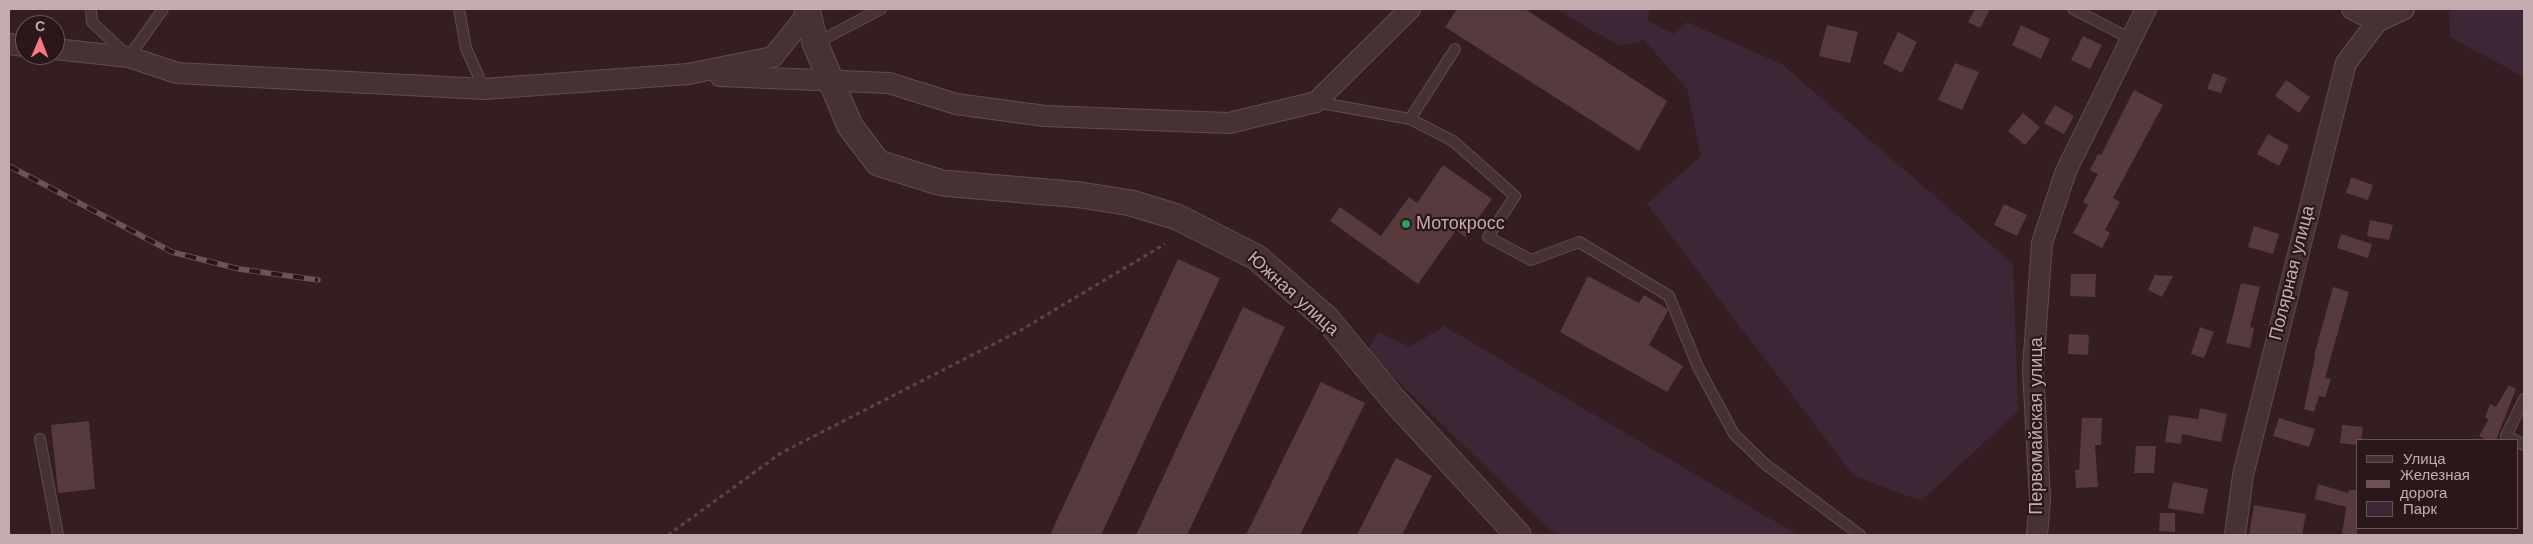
<!DOCTYPE html>
<html>
<head>
<meta charset="utf-8">
<style>
  body { margin:0 }
  #map { position:relative; width:2533px; height:544px; overflow:hidden; background:#351e21; font-family:"Work Sans",sans-serif }
  canvas { display:block }
  .frame { position:absolute; inset:0; border:10px solid #c4abad; pointer-events:none }
  .legend { position:absolute; left:2356px; top:439px; width:162px; height:90px; box-sizing:border-box; background:#2a1719; border:1px solid #685254; margin:0; padding:6px 9px; list-style:none; font-size:15px; color:#c4abad }
  .legend li { display:flex; align-items:center; gap:10px; height:25px }
  .legend b { width:25px; border:1px solid #685254 }
  .north { position:absolute; left:15px; top:15px; width:50px; height:50px; box-sizing:border-box; background:#2a1719; border:1px solid #685254; border-radius:50%; rotate:1deg; font-size:14px; font-weight:700; line-height:20px; text-align:center; color:#c4abad }
  .north::after { content:''; display:block; margin:auto; width:18px; height:22px; background:#fb7885; clip-path:polygon(50% 0,100% 100%,50% 72%,0 100%) }
</style>
</head>
<body>
<div id="map">
<canvas width="2533" height="544"></canvas>
<div class="frame"></div>
<ul class="legend">
<li><b style="height:6px;background:#463134"></b>Улица</li>
<li><b style="height:6px;background:#6d5356"></b>Железная дорога</li>
<li><b style="height:14px;background:#3d2737"></b>Парк</li>
</ul>
<div class="north">С</div>
</div>
<script>
const ctx = document.querySelector('canvas').getContext('2d');
ctx.lineJoin = 'round';
function fill(path, color) { ctx.fillStyle = color; ctx.fill(path, 'evenodd'); }
const toPath = rows => new Path2D(rows.map(r => 'M' + r).join(''));
function stroke(path, color, width, dash) { ctx.strokeStyle = color; ctx.lineWidth = width; ctx.lineCap = dash ? 'butt' : 'round'; ctx.setLineDash(dash || []); ctx.stroke(path); }
function drawText(font, color, halo, rows, align = 'center') {
  ctx.font = font + ' "Work Sans",sans-serif'; ctx.lineWidth = 4.5; ctx.setLineDash([]); ctx.textBaseline = 'middle'; ctx.strokeStyle = halo; ctx.fillStyle = color; for (const [text, x, y, turn = 0] of rows) {
    ctx.save(); ctx.translate(x, y); ctx.rotate((+turn || 0) * Math.PI / 180); ctx.textAlign = isNaN(turn) ? turn : align; if (halo) ctx.strokeText(text, 0, 0); ctx.fillText(text, 0, 0); ctx.restore();
  }
}
const green = toPath([
  [1556,9,1649,9,1648,20,1673,34,1687,22,1783,65,2013,264,2018,411,1921,501,1853,475,1647,204,1701,156,1687,89,1644,40,1619,46],
  [2449,9,2524,9,2524,77,2450,37],
  [1444,326,1798,535,1556,535,1367,351,1378,332,1410,347]
]);
const building = toPath([
  [1457,9,1525,9,1667,101,1639,151,1445,27],
  [1975,9,1990,9,1980,28,1968,22],
  [1827,25,1858,32,1850,63,1819,56],
  [2021,25,2050,39,2041,59,2012,45],
  [1898,32,1917,42,1902,73,1883,63],
  [2083,36,2102,45,2090,69,2071,60],
  [1955,63,1979,72,1962,110,1938,100],
  [2213,73,2227,78,2221,93,2207,89],
  [2286,80,2310,97,2299,113,2275,96],
  [2134,90,2163,105,2113,198,2120,202,2105,230,2110,233,2102,248,2073,233,2088,205,2083,202,2098,174,2090,170,2098,154,2101,155],
  [2055,105,2074,116,2064,134,2044,123],
  [2023,113,2040,127,2025,145,2008,131],
  [2268,134,2289,146,2279,166,2257,154],
  [1443,165,1492,199,1465,237,1456,230,1418,284,1330,221,1340,207,1381,236,1409,197,1417,203],
  [2351,177,2373,185,2368,200,2346,193],
  [2004,204,2027,215,2017,236,1994,225],
  [2370,220,2393,225,2389,240,2367,236],
  [2254,226,2279,234,2273,254,2248,247],
  [2341,234,2372,244,2368,258,2337,248],
  [1178,259,1220,278,1101,535,1050,535],
  [2071,274,2096,274,2095,297,2070,296],
  [2155,275,2173,276,2162,297,2148,290],
  [1588,276,1639,303,1644,295,1666,308,1668,311,1649,345,1683,366,1667,392,1560,332],
  [2241,283,2260,287,2250,327,2254,328,2250,348,2226,343],
  [2333,287,2349,292,2325,378,2331,379,2325,397,2319,396,2314,412,2304,409,2315,357,2314,356],
  [1243,307,1285,327,1187,535,1136,535],
  [2200,327,2214,332,2204,358,2191,354],
  [2069,334,2089,335,2088,355,2068,354],
  [1321,382,1365,403,1300,535,1246,535],
  [2509,385,2516,389,2496,440,2487,440,2479,436,2489,419,2485,418,2490,404,2496,407],
  [2200,408,2227,414,2221,442,2182,434,2181,444,2165,442,2169,415,2198,419],
  [2082,418,2102,418,2101,445,2095,445,2098,487,2076,488,2075,470,2079,470],
  [2279,418,2315,429,2309,447,2273,436],
  [89,421,95,489,58,493,51,425],
  [2342,425,2363,427,2361,440,2357,440,2357,445,2340,443],
  [2136,446,2156,446,2154,473,2134,473],
  [1396,458,1432,476,1402,535,1357,535],
  [2173,482,2208,489,2203,514,2168,508],
  [2318,484,2348,493,2349,490,2357,490,2357,535,2342,535,2346,507,2315,499],
  [2254,505,2306,514,2302,535,2249,535],
  [2160,513,2175,513,2175,532,2159,531]
]);
const path = toPath([
  [668,535,781,453,1021,330,1165,244]
]);
const service = toPath([
  [91,9,92,22,129,57,163,9],
  [459,9,466,48,484,89],
  [2073,9,2131,39],
  [816,43,881,9],
  [1316,102,1410,119,1453,141,1515,196,1488,237,1531,260,1579,242,1669,296,1698,367,1734,434,1765,464,1860,535],
  [1410,119,1455,49],
  [40,439,58,535],
  [2515,440,2506,436,2524,399],
  [2517,441,2524,445]
]);
const minor = toPath([
  [2352,9,2377,22,2404,9],
  [9,44,25,46],
  [55,49,129,57,177,73,484,89,688,74,773,57,808,13],
  [720,76,889,83,956,104,1045,116,1229,123,1316,102,1410,9],
  [2037,535,2040,499,2033,369,2042,243,2066,171,2146,9],
  [2235,535,2243,475,2346,63,2377,22]
]);
const tertiary = toPath([
  [807,9,815,43,850,126,878,163,942,183,1081,195,1131,203,1177,217,1256,257,1327,319,1394,400,1518,535]
]);
const rail = toPath([
  [9,166,172,252,239,269,318,280]
]);
const markers = [
  [1406,224,5,"#2e9e5b"]
];
const poiNames = [
  ["Мотокросс",1416,224]
];
const streetNames = [
  ["Полярная улица",2292,273,-76],
  ["Южная улица",1293,294,42],
  ["Первомайская улица",2037,426,-90]
];
fill(green, '#3d2737');
fill(building, '#573a3d');
stroke(service, '#614c4e', 12);
stroke(minor, '#614c4e', 22);
stroke(tertiary, '#614c4e', 27);
stroke(path, '#5b4451', 3, [4, 4]);
stroke(service, '#463134', 10);
stroke(minor, '#463134', 20);
stroke(tertiary, '#463134', 25);
stroke(rail, '#6d5356', 5.5);
stroke(rail, '#2a1719', 4, [11]);
for (const [x, y, r, color] of markers) { const dot = new Path2D(); dot.arc(x, y, r, 0, 2 * Math.PI); ctx.fillStyle = color; ctx.fill(dot); stroke(dot, '#2a1719', 2); }
drawText('18px', '#c4abad', '#2a1719', poiNames, 'left');
drawText('18px', '#c4abad', '#2a1719', streetNames);
</script>
</body>
</html>
